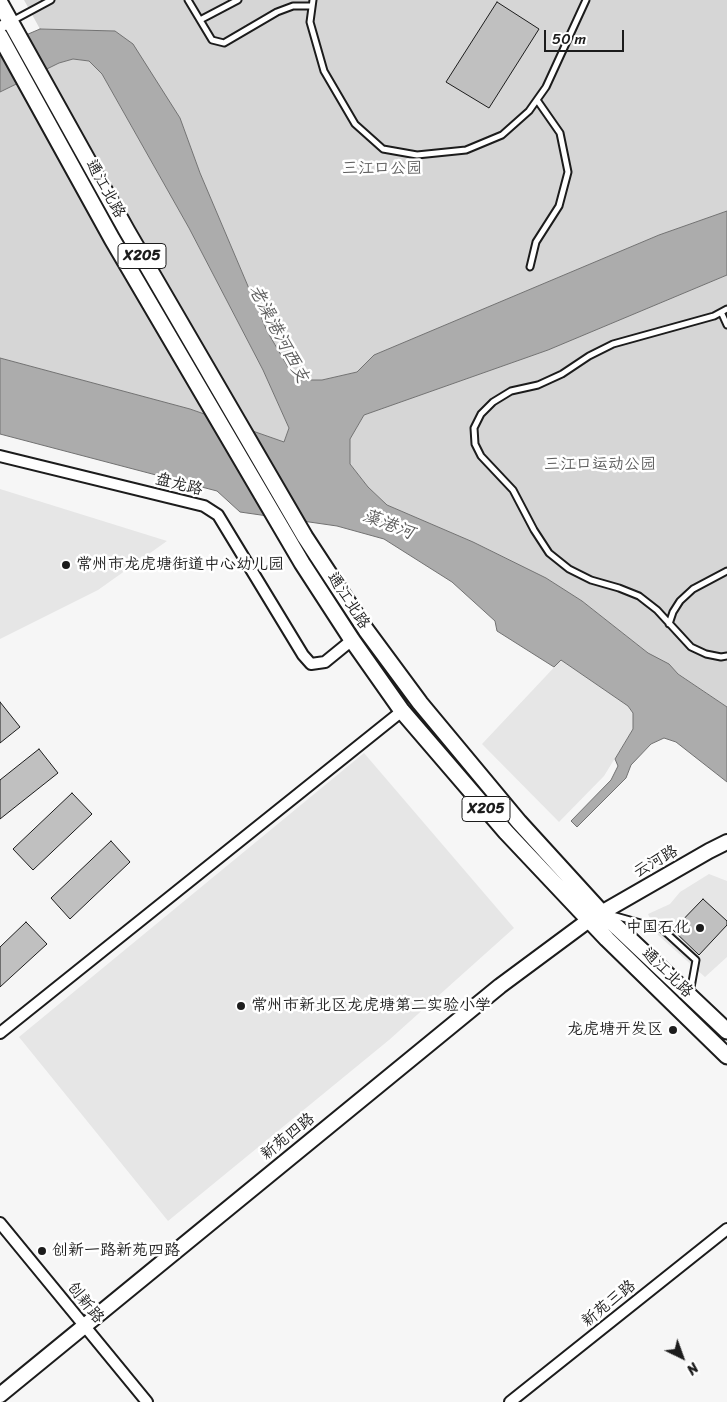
<!DOCTYPE html>
<html>
<head>
<meta charset="utf-8">
<style>
  body { margin:0 }
  #map { position:relative; width:727px; height:1402px; overflow:hidden; background:#f6f6f6; font-family:Sriracha,sans-serif }
  canvas { display:block }
  .north { position:absolute; left:657px; top:1332px; width:50px; height:50px; -webkit-text-stroke:4px #fff; paint-order:stroke; rotate:138deg; font-size:14px; font-weight:700; line-height:20px; text-align:center; color:#1c1c1c }
  .north::after { content:''; display:block; margin:auto; width:18px; height:22px; background:#1c1c1c; clip-path:polygon(50% 0,100% 100%,50% 72%,0 100%) }
  .scale { position:absolute; left:544px; top:30px; width:80px; height:22px; box-sizing:border-box; border:2px solid #1c1c1c; border-top:0; padding-left:6px; font-size:15px; line-height:18px; white-space:nowrap; color:#1c1c1c; -webkit-text-stroke:4px #fff; paint-order:stroke }
</style>
</head>
<body>
<div id="map">
<canvas width="727" height="1402"></canvas>
<div class="north">N</div>
<div class="scale">50 m</div>
</div>
<script>
const ctx = document.querySelector('canvas').getContext('2d');
ctx.lineJoin = 'round';
function fill(path, color) { ctx.fillStyle = color; ctx.fill(path, 'evenodd'); }
const toPath = rows => new Path2D(rows.map(r => 'M' + r).join(''));
function stroke(path, color, width, dash) { ctx.strokeStyle = color; ctx.lineWidth = width; ctx.lineCap = dash ? 'butt' : 'round'; ctx.setLineDash(dash || []); ctx.stroke(path); }
function drawText(font, color, halo, rows, align = 'center') {
  ctx.font = font + ' Sriracha,"LXGW WenKai TC",sans-serif'; ctx.lineWidth = 5; ctx.setLineDash([]); ctx.textBaseline = 'middle'; ctx.strokeStyle = halo; ctx.fillStyle = color; for (const [text, x, y, turn = 0] of rows) {
    ctx.save(); ctx.translate(x, y); ctx.rotate((+turn || 0) * Math.PI / 180); ctx.textAlign = isNaN(turn) ? turn : align; if (halo) ctx.strokeText(text, 0, 0); ctx.fillText(text, 0, 0); ctx.restore();
  }
}
const built = toPath([
  [0,489,167,541,98,590,0,639],
  [561,660,628,706,633,713,634,721,633,729,604,776,559,822,482,744],
  [364,753,514,928,389,1040,168,1221,19,1037],
  [709,874,727,881,727,957,705,977,658,935,648,914,670,904,680,892]
]);
const green = toPath([
  [24,0,727,0,727,211,659,235,374,355,357,372,322,380,300,380,288,367,267,331,200,173,180,118,115,31,40,29],
  [73,59,89,61,102,74,189,228,263,370,289,428,284,442,190,409,0,358,0,92,59,63],
  [727,275,727,707,648,653,582,601,546,578,473,542,387,505,368,487,350,464,350,439,364,415,548,350]
]);
const water = toPath([
  [40,29,115,31,133,44,180,118,200,173,267,331,288,367,300,380,322,380,357,372,374,355,659,235,727,211,727,275,548,350,364,415,350,439,350,464,368,487,387,505,473,542,546,578,582,601,648,653,669,664,678,674,727,707,727,782,676,742,664,738,651,744,631,765,626,778,577,827,571,821,611,780,618,766,615,759,633,729,633,713,628,706,561,660,554,667,497,631,495,621,452,582,384,539,337,526,240,512,217,491,0,434,0,358,190,409,284,442,289,428,263,370,189,228,102,74,89,61,73,59,59,63,0,92,0,46,40,29]
]);
const building = toPath([
  [497,2,539,29,489,108,446,82,497,2],
  [0,702,20,727,0,743,0,702],
  [39,749,58,773,0,819,0,780,39,749],
  [72,793,92,814,33,870,13,849,72,793],
  [111,841,130,862,70,919,51,898,111,841],
  [703,899,727,921,727,925,699,955,673,930,703,899],
  [26,922,47,944,0,987,0,947,26,922]
]);
const lane = toPath([
  [188,0,212,40,224,43,277,12,293,6,312,6],
  [313,0,310,22,324,71,355,124,383,149,417,155,466,150,502,135,529,111,546,87,586,0],
  [200,20,238,0],
  [12,21,51,0],
  [530,267,536,242,559,206,568,172,560,133,537,100],
  [727,309,714,316,613,344,589,356,562,374,538,385,511,391,493,402,481,414,474,428,475,444,481,456,513,490,534,530,549,553,569,569,591,580,619,588,639,596,657,610,691,647,706,654,721,657,727,656],
  [722,314,727,325],
  [669,624,673,612,680,601,693,589,727,571],
  [612,915,662,929,696,960,690,993]
]);
const street = toPath([
  [0,27,10,22],
  [0,456,204,506,218,515,303,655,311,664,325,662,352,640],
  [0,1033,402,711],
  [0,1223,147,1402],
  [510,1402,727,1229]
]);
const secondary = toPath([
  [0,1395,500,986,589,920,709,851,727,842]
]);
const primary = toPath([
  [0,3,127,231,305,537,366,630,420,703,519,822,602,913,727,1031],
  [0,36,112,239,302,563,352,640,402,711,506,832,607,939,727,1056]
]);
const markers = [
  [66,565,5,"#1c1c1c"],
  [700,928,5,"#1c1c1c"],
  [241,1006,5,"#1c1c1c"],
  [673,1030,5,"#1c1c1c"],
  [42,1251,5,"#1c1c1c"]
];
const shields = [
  [142,256,48],
  [486,809,48]
];
const shieldNames = [
  ["X205",142,256],
  ["X205",486,809]
];
const parkNames = [
  ["三江口公园",382,169],
  ["三江口运动公园",600,465]
];
const streetNames = [
  ["通江北路",105,189,61],
  ["盘龙路",179,485,14],
  ["通江北路",348,601,57],
  ["云河路",656,862,-30],
  ["通江北路",667,973,44],
  ["新苑四路",288,1137,-39],
  ["创新路",85,1303,51],
  ["新苑三路",609,1304,-39]
];
const poiNames = [
  ["常州市龙虎塘街道中心幼儿园",76,565],
  ["中国石化",690,928,"right"],
  ["常州市新北区龙虎塘第二实验小学",251,1006],
  ["龙虎塘开发区",663,1030,"right"],
  ["创新一路新苑四路",52,1251]
];
const waterNames = [
  ["老澡港河西支",278,334,62],
  ["藻港河",388,525,21]
];
fill(built, '#e6e6e6');
fill(green, '#d6d6d6');
fill(water, '#acacac');
stroke(water, '#727272', 1);
fill(building, '#c0c0c0');
stroke(building, '#1c1c1c', 1);
stroke(lane, '#1c1c1c', 9);
stroke(street, '#1c1c1c', 14);
stroke(secondary, '#1c1c1c', 18);
stroke(primary, '#1c1c1c', 19);
stroke(lane, '#fff', 5);
stroke(street, '#fff', 10);
stroke(secondary, '#fff', 14);
stroke(primary, '#fff', 15);
for (const [x, y, r, color] of markers) { const dot = new Path2D(); dot.arc(x, y, r, 0, 2 * Math.PI); ctx.fillStyle = color; ctx.fill(dot); stroke(dot, '#fff', 2); }
for (const [x, y, w] of shields) { const box = new Path2D(); box.roundRect(x - w / 2, y - 12.5, w, 25, 4); ctx.fillStyle = '#fff'; ctx.fill(box); stroke(box, '#1c1c1c', 1); }
drawText('bold 15px', '#1c1c1c', null, shieldNames);
drawText('16px', '#5d5d5d', '#fff', parkNames);
drawText('16px', '#1c1c1c', '#fff', streetNames);
drawText('16px', '#1c1c1c', '#fff', poiNames, 'left');
drawText('italic 18px', '#5d5d5d', '#fff', waterNames);
</script>
</body>
</html>
